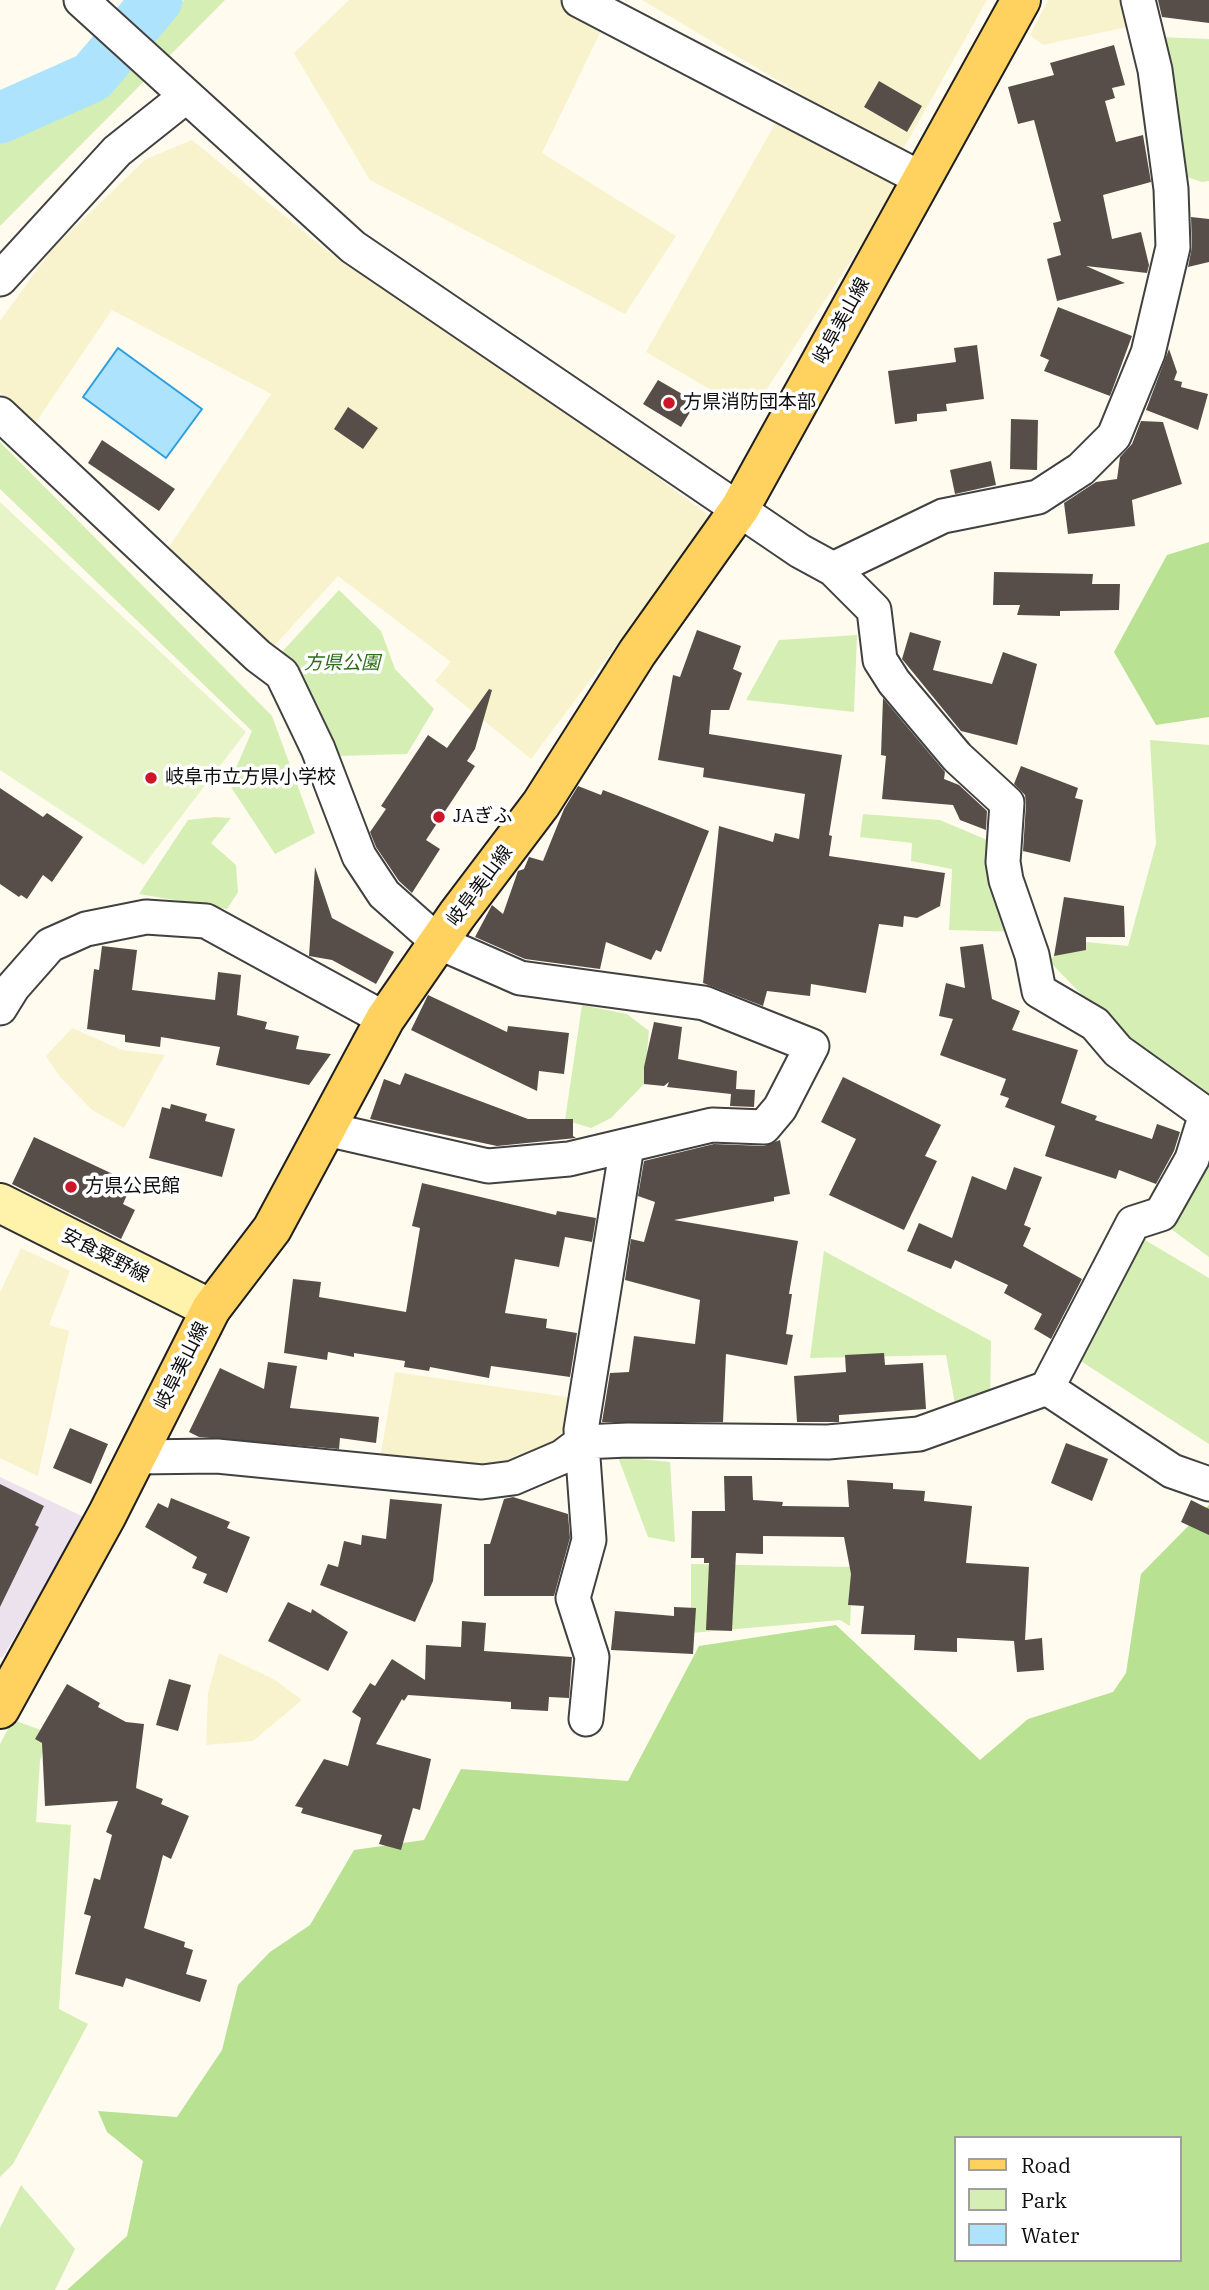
<!DOCTYPE html>
<html>
<head>
<meta charset="utf-8">
<style>
  body { margin:0 }
  #map { position:relative; width:1209px; height:2290px; overflow:hidden; background:#fffbef; font-family:"IBM Plex Serif",serif }
  canvas { display:block }
  .legend { position:absolute; left:954px; top:2136px; width:228px; height:126px; box-sizing:border-box; background:#fff; border:2px solid #9f9f9f; margin:0; padding:9px 12px; list-style:none; font-size:21px; color:#0e0e0e }
  .legend li { display:flex; align-items:center; gap:14px; height:35px }
  .legend b { width:35px; border:2px solid #9f9f9f }
</style>
</head>
<body>
<div id="map">
<canvas width="1209" height="2290"></canvas>
<ul class="legend">
<li><b style="height:9px;background:#ffd15f"></b>Road</li>
<li><b style="height:19px;background:#d5eeb4"></b>Park</li>
<li><b style="height:19px;background:#aee3fd"></b>Water</li>
</ul>
</div>
<script>
const ctx = document.querySelector('canvas').getContext('2d');
ctx.lineJoin = 'round';
function fill(path, color) { ctx.fillStyle = color; ctx.fill(path, 'evenodd'); }
const toPath = rows => new Path2D(rows.map(r => 'M' + r).join(''));
function stroke(path, color, width, dash) { ctx.strokeStyle = color; ctx.lineWidth = width; ctx.lineCap = dash ? 'butt' : 'round'; ctx.setLineDash(dash || []); ctx.stroke(path); }
function drawText(font, color, halo, rows, align = 'center') {
  ctx.font = font + ' "IBM Plex Serif","Noto Sans JP",serif'; ctx.lineWidth = 7; ctx.setLineDash([]); ctx.textBaseline = 'middle'; ctx.strokeStyle = halo; ctx.fillStyle = color; for (const [text, x, y, turn = 0] of rows) {
    ctx.save(); ctx.translate(x, y); ctx.rotate((+turn || 0) * Math.PI / 180); ctx.textAlign = isNaN(turn) ? turn : align; if (halo) ctx.strokeText(text, 0, 0); ctx.fillText(text, 0, 0); ctx.restore();
  }
}
const industrial = toPath([
  [0,1477,86,1518,2,1658,0,1657]
]);
const farmland = toPath([
  [349,0,584,0,609,14,542,153,676,236,625,314,370,180,294,53],
  [642,0,987,0,901,153],
  [1048,0,1129,0,1132,26,1043,45,1030,35],
  [780,115,904,180,751,413,646,352],
  [192,140,336,258,613,444,712,518,531,759,435,681,451,662,338,576,273,647,167,550,271,394,112,310,34,425,0,392,0,321,52,249,146,159],
  [72,1028,122,1050,165,1055,124,1128,92,1110,60,1077,46,1056],
  [21,1248,70,1271,49,1325,69,1331,38,1476,0,1458,0,1292],
  [395,1372,574,1398,569,1447,458,1475,379,1464],
  [219,1653,275,1680,302,1700,253,1741,206,1745,208,1693]
]);
const green = toPath([
  [184,0,225,0,0,226,0,143,34,118,75,101],
  [1159,37,1209,39,1209,181,1202,182,1181,175],
  [0,442,272,716,315,833,275,854,229,784,252,731,0,489],
  [339,590,381,631,395,669,434,709,407,754,337,756,280,654],
  [857,635,854,712,746,700,779,640],
  [1150,740,1209,745,1209,1104,1090,1003,1050,962,1064,940,1128,946,1156,844],
  [863,814,940,820,987,840,1007,870,1024,932,949,930,952,869,911,861,912,843,860,837],
  [214,817,231,818,211,843,236,865,238,892,227,909,139,894,188,820],
  [582,1005,627,1014,649,1031,644,1084,611,1118,591,1128,565,1120],
  [1209,1125,1209,1257,1167,1226],
  [1145,1240,1209,1278,1209,1444,1076,1358],
  [824,1251,991,1341,990,1401,956,1409,946,1355,810,1358],
  [618,1457,670,1462,675,1542,648,1537],
  [691,1564,853,1567,850,1626,840,1620,691,1633],
  [13,1720,49,1733,40,1761,36,1822,71,1825,59,2009,88,2024,13,2164,0,2177,0,1744],
  [21,2185,75,2249,55,2290,0,2290,0,2228]
]);
const forest = toPath([
  [1209,542,1209,717,1156,725,1114,652,1167,555],
  [1209,1505,1209,2290,67,2290,127,2236,143,2161,107,2132,98,2111,177,2117,222,2050,238,1985,270,1952,310,1925,354,1850,424,1840,461,1769,628,1781,699,1646,836,1625,980,1760,1028,1719,1113,1692,1126,1673,1141,1574],
  [955,2138,1179,2138,1179,2260,955,2260]
]);
const pitch = toPath([
  [0,502,246,732,144,865,0,770]
]);
const water = toPath([
  [118,348,202,409,166,458,83,397,118,348]
]);
const river = toPath([
  [0,118,92,77,157,0]
]);
const building = toPath([
  [1158,0,1209,0,1209,23,1162,17],
  [1114,45,1125,85,1112,88,1115,98,1105,101,1116,142,1143,135,1151,182,1103,195,1112,239,1141,232,1149,265,1147,273,1086,266,1125,283,1057,301,1047,259,1061,255,1053,223,1061,221,1034,120,1018,124,1008,87,1054,75,1050,63],
  [879,81,922,106,907,132,864,107],
  [1191,217,1209,219,1209,262,1188,267,1192,247],
  [1058,307,1132,336,1110,396,1044,371,1049,360,1040,356],
  [977,345,984,399,946,404,947,411,917,414,917,421,895,424,888,371,956,362,954,348],
  [1169,349,1177,372,1174,380,1182,382,1181,387,1208,394,1198,430,1146,410],
  [658,380,696,402,681,427,643,404],
  [348,407,378,428,363,449,334,429],
  [1011,419,1038,420,1037,470,1010,469],
  [1141,421,1163,422,1182,484,1132,500,1135,526,1068,534,1064,503,1096,482,1117,479,1120,457,1132,444],
  [102,440,175,489,159,511,88,463],
  [991,461,996,485,955,494,950,470],
  [994,572,1093,574,1092,584,1120,584,1119,610,1060,611,1060,616,1017,615,1020,605,993,605],
  [697,630,741,646,733,669,742,673,729,710,711,710,709,734,842,755,829,835,832,836,829,856,945,873,940,906,917,918,904,916,903,927,879,924,866,993,811,984,810,996,767,991,763,1006,703,983,719,826,773,842,775,833,799,839,805,794,703,777,704,768,658,760,673,675,680,677],
  [910,632,941,641,933,670,992,684,1003,652,1037,664,1017,745,961,731,902,659],
  [489,689,492,690,475,749,467,761,475,766,426,840,440,849,412,893,399,881,376,847,370,832,386,809,381,806,428,735,447,748],
  [883,698,945,772,944,779,959,785,987,811,986,830,960,820,953,805,882,799,886,756,881,755],
  [1021,766,1078,788,1075,798,1083,800,1070,862,1023,851,1026,804,1025,795,1014,784],
  [578,786,601,795,603,790,709,831,661,952,656,950,651,960,606,942,600,969,525,959,475,937,492,905,503,914,518,871,524,869,529,857,543,861,564,809],
  [0,788,43,817,47,813,83,837,52,882,43,875,27,899,21,895,19,897,0,884],
  [315,867,332,918,394,952,376,984,332,960,309,956],
  [1064,897,1124,906,1125,937,1086,937,1086,950,1054,956],
  [983,944,992,999,1020,1011,1012,1030,1078,1050,1061,1103,1097,1116,1095,1120,1152,1139,1157,1124,1180,1132,1174,1151,1156,1184,1119,1170,1116,1179,1045,1156,1055,1126,1005,1107,1009,1098,1000,1095,1006,1079,940,1055,953,1019,939,1016,946,983,965,988,960,947],
  [102,946,137,950,132,990,215,1000,218,972,241,975,237,1015,267,1022,265,1029,299,1036,296,1049,331,1054,309,1085,216,1065,220,1047,161,1037,160,1047,125,1042,125,1035,87,1029,94,969,99,970],
  [428,995,507,1032,508,1026,569,1033,564,1074,539,1071,537,1091,411,1030],
  [654,1022,682,1027,678,1059,737,1071,736,1089,755,1090,754,1107,730,1106,731,1094,667,1087,669,1082,664,1086,644,1084,644,1067],
  [405,1073,528,1119,573,1119,573,1136,576,1138,497,1146,370,1119,384,1079,400,1085],
  [843,1077,941,1125,925,1156,937,1161,904,1230,829,1195,856,1139,821,1122],
  [171,1104,207,1114,205,1121,235,1129,222,1177,149,1158,162,1107,170,1109],
  [34,1137,132,1183,123,1204,135,1210,121,1239,12,1184],
  [780,1140,790,1194,774,1197,774,1201,674,1220,798,1241,789,1294,792,1294,786,1334,793,1335,787,1365,726,1354,723,1422,602,1422,610,1373,629,1372,634,1336,695,1344,700,1300,625,1280,631,1239,644,1242,655,1202,638,1196,644,1161,714,1144,764,1146],
  [1014,1167,1042,1177,1024,1225,1031,1228,1023,1246,1082,1279,1051,1339,1034,1329,1042,1314,1004,1293,1008,1285,955,1260,951,1269,907,1251,919,1223,952,1238,972,1176,1006,1190],
  [422,1183,556,1215,557,1211,596,1218,592,1242,565,1237,559,1267,515,1259,505,1313,547,1319,546,1328,577,1333,570,1377,491,1366,489,1378,430,1367,429,1371,404,1367,405,1361,354,1353,354,1357,328,1352,327,1360,284,1353,293,1279,321,1282,319,1297,406,1312,420,1228,412,1226],
  [884,1353,885,1365,923,1363,926,1409,839,1415,839,1422,797,1422,794,1376,846,1372,845,1355],
  [268,1362,297,1366,290,1408,379,1417,376,1443,340,1438,339,1449,199,1437,189,1432,220,1368,264,1389],
  [70,1428,108,1444,91,1484,53,1468],
  [1066,1443,1108,1459,1092,1501,1051,1483],
  [724,1476,752,1476,753,1500,783,1502,782,1506,849,1507,847,1480,893,1483,893,1489,925,1491,924,1501,972,1506,966,1563,1029,1567,1025,1640,1042,1638,1044,1670,1017,1672,1014,1641,957,1638,957,1652,914,1650,915,1635,861,1634,864,1606,848,1605,851,1574,844,1537,763,1536,763,1554,736,1553,732,1631,706,1630,709,1563,704,1563,704,1558,691,1558,692,1511,725,1511],
  [0,1484,44,1506,35,1525,39,1527,0,1607],
  [513,1497,568,1514,570,1538,554,1596,484,1596,484,1544,490,1544,504,1499],
  [171,1498,230,1522,227,1528,250,1537,227,1593,203,1583,207,1574,192,1568,197,1557,145,1527,158,1503,168,1508],
  [390,1499,442,1504,433,1581,415,1622,320,1585,328,1564,338,1567,344,1541,361,1545,362,1535,386,1539],
  [1191,1500,1209,1509,1209,1535,1181,1522],
  [288,1602,311,1613,312,1609,348,1632,328,1671,268,1641],
  [674,1607,696,1608,693,1654,611,1650,615,1611,674,1616],
  [462,1621,486,1623,484,1651,572,1657,569,1698,549,1697,548,1711,511,1709,511,1702,408,1695,404,1701,402,1699,376,1744,431,1759,420,1810,413,1808,401,1850,379,1844,382,1835,301,1813,303,1808,295,1806,324,1759,348,1766,361,1718,352,1712,370,1683,375,1686,392,1659,425,1680,426,1645,461,1647],
  [169,1679,191,1685,178,1731,156,1725],
  [67,1684,100,1703,98,1707,126,1722,144,1724,136,1788,163,1799,161,1804,189,1816,171,1859,163,1855,144,1928,185,1942,184,1947,193,1950,186,1974,207,1980,200,2002,126,1978,123,1987,75,1974,91,1916,84,1914,94,1878,100,1880,112,1835,106,1832,118,1801,45,1806,42,1743,35,1739]
]);
const minor = toPath([
  [81,0,353,247,800,551,833,569,874,610,880,660,894,682,957,757,1007,803,1003,862,1006,880,1032,955,1039,991,1095,1024,1118,1051,1206,1114,1192,1159,1161,1214,1133,1223,1047,1388,919,1434,828,1442,628,1440,582,1442,562,1457,513,1478,482,1482,217,1456,136,1457],
  [579,0,920,178],
  [0,279,117,151,185,97],
  [0,414,258,656,282,674,318,749,359,856,384,894,438,942,520,978,704,1003,812,1046,780,1108,764,1127,712,1125,569,1159,488,1166,326,1129],
  [833,569,943,516,1038,497,1081,469,1114,436,1148,353,1173,247,1171,189,1155,70,1138,0],
  [0,1008,13,987,50,945,86,929,146,917,206,921,385,1019],
  [1047,1388,1172,1471,1209,1484],
  [586,1719,592,1657,573,1598,589,1540,581,1430,627,1146]
]);
const secondary = toPath([
  [0,1203,211,1309]
]);
const primary = toPath([
  [0,1709,107,1515,211,1309,272,1229,385,1019,457,915,541,804,637,653,740,508,1021,0]
]);
const markers = [
  [669,403,7,"#cd1728"],
  [151,778,7,"#cd1728"],
  [439,817,7,"#cd1728"],
  [71,1187,7,"#cd1728"]
];
const streetNames = [
  ["岐阜美山線",842,321,-61],
  ["岐阜美山線",480,886,-53],
  ["安食粟野線",105,1256,27],
  ["岐阜美山線",182,1366,-63]
];
const poiNames = [
  ["方県消防団本部",683,403],
  ["岐阜市立方県小学校",165,778],
  ["JAぎふ",453,817],
  ["方県公民館",85,1187]
];
const parkNames = [
  ["方県公園",342,664]
];
fill(industrial, '#ece2ee');
fill(farmland, '#f8f3cc');
fill(green, '#d5eeb4');
fill(forest, '#b9e192');
fill(pitch, '#e7f4c7');
fill(water, '#aee3fd');
stroke(water, '#2d9edb', 2);
stroke(river, '#aee3fd', 51);
fill(building, '#584e49');
stroke(minor, '#414141', 37);
stroke(secondary, '#303030', 42);
stroke(primary, '#1f1f1f', 42);
stroke(minor, '#fff', 33);
stroke(secondary, '#fff2aa', 38);
stroke(primary, '#ffd15f', 38);
for (const [x, y, r, color] of markers) { const dot = new Path2D(); dot.arc(x, y, r, 0, 2 * Math.PI); ctx.fillStyle = color; ctx.fill(dot); stroke(dot, '#fff', 2.5); }
drawText('19px', '#0e0e0e', '#fff', streetNames);
drawText('19px', '#0e0e0e', '#fff', poiNames, 'left');
drawText('italic 19px', '#2d6d17', '#fff', parkNames);
</script>
</body>
</html>
